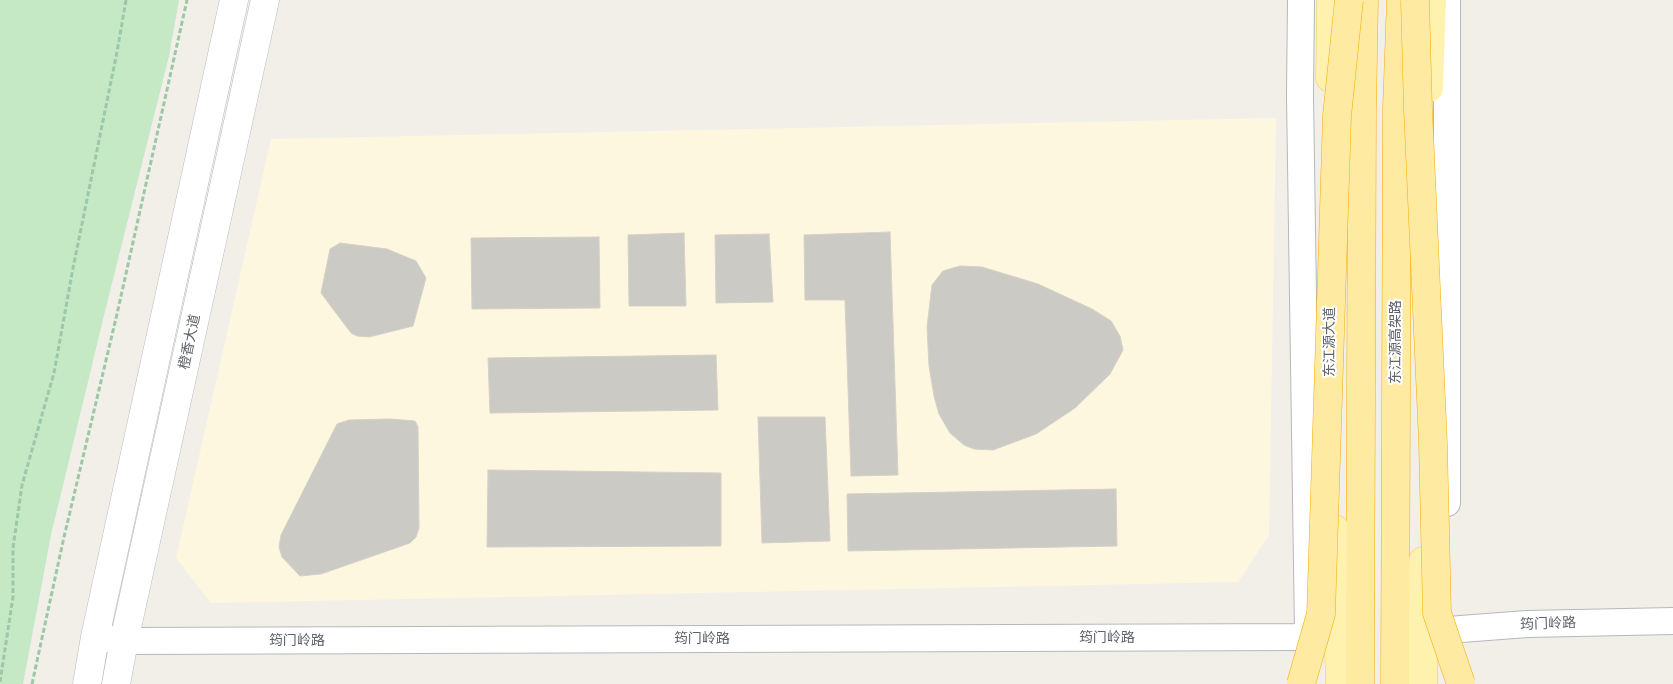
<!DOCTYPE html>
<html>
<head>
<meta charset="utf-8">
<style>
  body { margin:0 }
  canvas { display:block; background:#f1efe8 }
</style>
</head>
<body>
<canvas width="1673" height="684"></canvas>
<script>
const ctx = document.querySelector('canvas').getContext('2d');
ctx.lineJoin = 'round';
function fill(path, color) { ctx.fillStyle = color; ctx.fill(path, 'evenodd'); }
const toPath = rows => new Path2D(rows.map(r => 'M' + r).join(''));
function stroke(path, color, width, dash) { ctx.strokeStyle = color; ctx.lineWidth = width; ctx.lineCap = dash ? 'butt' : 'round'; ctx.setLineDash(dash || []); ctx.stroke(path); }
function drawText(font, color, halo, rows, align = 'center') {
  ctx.font = font + ' Manrope,"Noto Sans SC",sans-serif'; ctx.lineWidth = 4; ctx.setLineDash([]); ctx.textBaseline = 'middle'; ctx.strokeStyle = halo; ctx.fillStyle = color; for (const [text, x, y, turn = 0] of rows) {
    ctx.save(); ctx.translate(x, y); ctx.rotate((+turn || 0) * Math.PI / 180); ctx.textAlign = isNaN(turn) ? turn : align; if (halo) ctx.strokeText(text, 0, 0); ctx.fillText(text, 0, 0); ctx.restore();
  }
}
const commercial = toPath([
  [1276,118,1269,535,1238,582,211,603,176,558,271,139]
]);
const green = toPath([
  [0,0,179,0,169,56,106,307,51,535,23,684,0,684]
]);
const building = toPath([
  [890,232,898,475,851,476,845,300,805,300,804,235,890,232],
  [684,233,686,306,629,306,628,235,684,233],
  [769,234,773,302,716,303,715,235,769,234],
  [599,237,600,308,472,309,471,238,599,237],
  [340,243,387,249,416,261,426,278,413,326,369,337,357,336,351,333,321,293,330,249,340,243],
  [960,266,982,267,1038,284,1092,309,1111,321,1120,336,1123,350,1110,374,1075,408,1036,434,993,450,974,449,964,445,950,433,939,414,934,396,929,366,927,327,932,285,943,271,960,266],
  [716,355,718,410,490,413,488,358,716,355],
  [758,417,825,417,830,541,762,543,758,417],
  [390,419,415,421,418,427,419,528,416,537,410,543,321,574,300,576,282,557,279,547,281,535,337,424,349,420,390,419],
  [488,470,721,473,721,546,487,547,488,470],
  [1116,489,1117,546,848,551,847,494,1116,489]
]);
const path = toPath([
  [0,682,13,597,13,548,22,485,54,373,73,268,117,52,126,0],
  [32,684,64,537,117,314,187,0]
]);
const tertiary = toPath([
  [1301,0,1300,95,1308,632],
  [1447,0,1447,503],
  [1422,633,1448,630,1527,624,1673,621],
  [95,637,124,641,1308,637]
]);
const secondary = toPath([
  [87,684,95,637,234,0],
  [116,684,124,641,265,0]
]);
const primary = toPath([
  [1330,78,1331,0],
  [1429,88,1432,0],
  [1335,529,1340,684],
  [1423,561,1423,684]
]);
const trunk = toPath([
  [1360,684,1362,111,1364,0],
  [1395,684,1397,108,1401,0]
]);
const trunkBridge = toPath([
  [1415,0,1418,109,1433,443,1437,613,1461,684],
  [1301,684,1321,614,1337,116,1349,0]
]);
const streetNames = [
  ["橙香大道",190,342,-78],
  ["东江源大道",1330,342,-90],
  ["东江源高架路",1396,342,-90],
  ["筠门岭路",1548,624,-2],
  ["筠门岭路",1107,638],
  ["筠门岭路",702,639],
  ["筠门岭路",297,641]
];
fill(commercial, '#fef7e0');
fill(green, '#c5e8c5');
fill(building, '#cccac5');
stroke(building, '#d6d1c6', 1);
stroke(tertiary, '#b5b8bc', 28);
stroke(secondary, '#b6babf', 29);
stroke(primary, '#f2c960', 29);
stroke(trunk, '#f9ab00', 29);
stroke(path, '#9cc7a9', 3, [5, 2.5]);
stroke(tertiary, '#fff', 26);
stroke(secondary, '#fff', 28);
stroke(primary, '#fff2af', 28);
stroke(trunk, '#feeaa1', 28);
stroke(trunkBridge, '#f9ab00', 29, []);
stroke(trunkBridge, '#feeaa1', 28);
drawText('14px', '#5f6368', '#fff', streetNames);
</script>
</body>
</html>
